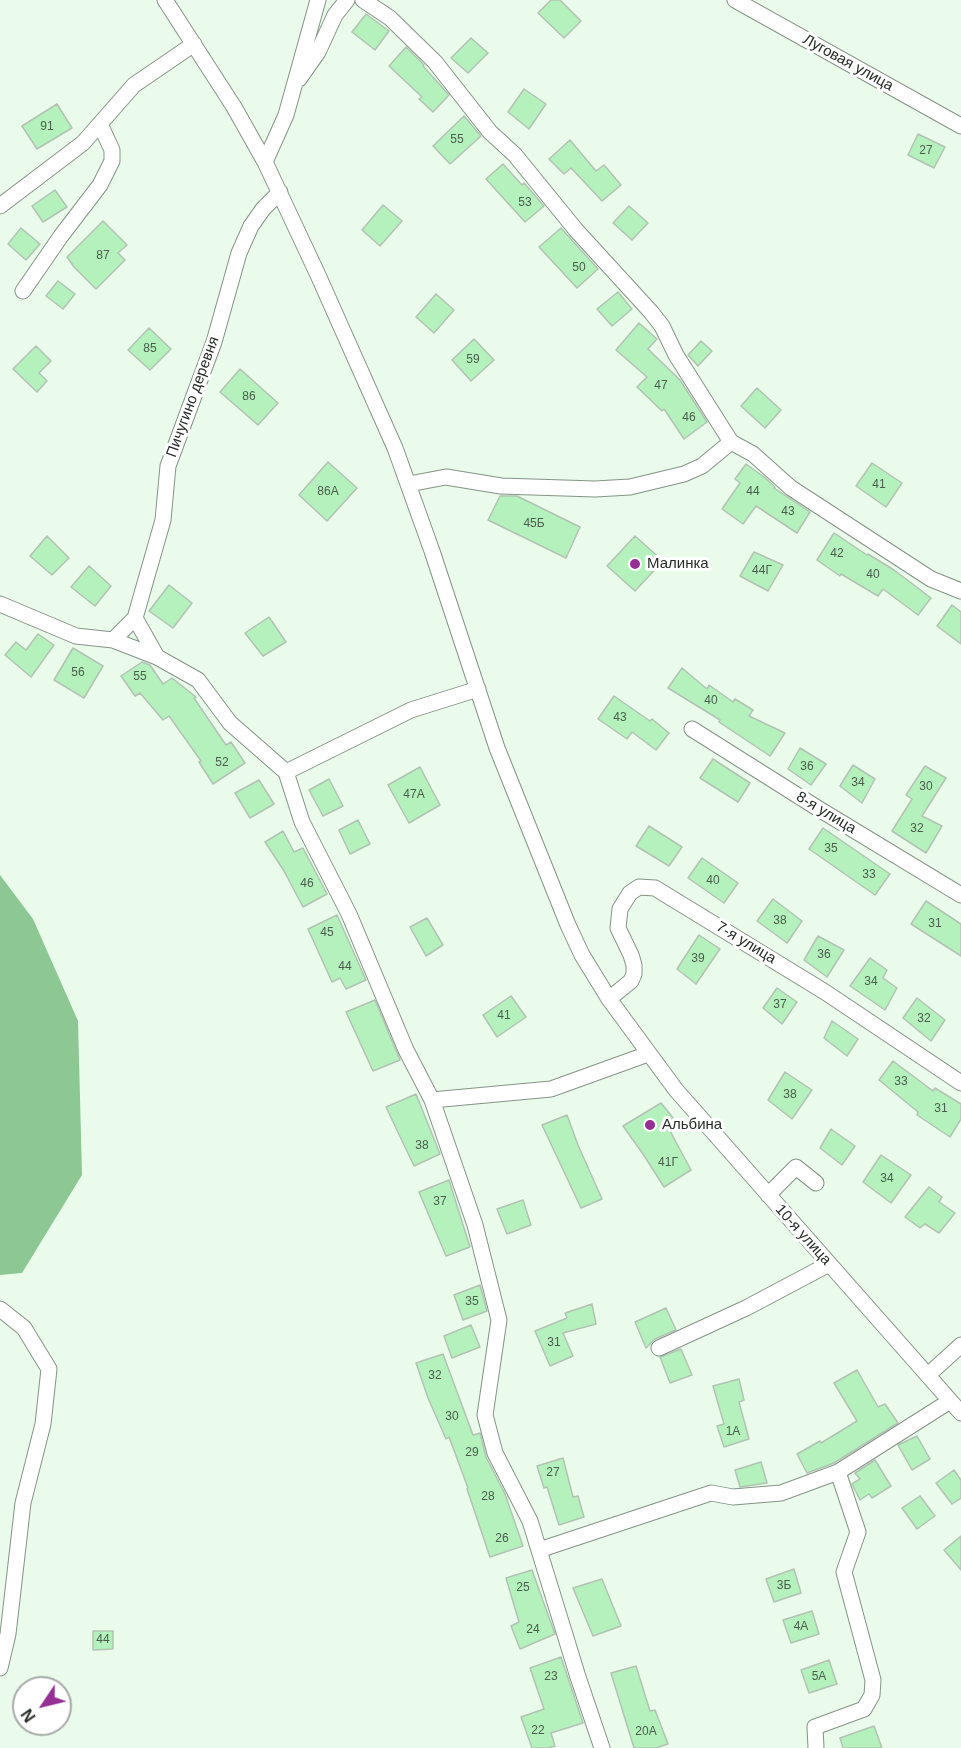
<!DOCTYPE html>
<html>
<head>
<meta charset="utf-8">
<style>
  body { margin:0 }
  #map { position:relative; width:961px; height:1748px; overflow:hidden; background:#eafbeb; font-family:Helvetica,sans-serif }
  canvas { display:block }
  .north { position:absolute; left:12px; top:1676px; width:60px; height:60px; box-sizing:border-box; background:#fff; border:2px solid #a8aba9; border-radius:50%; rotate:235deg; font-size:16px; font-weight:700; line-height:24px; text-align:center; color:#262d27 }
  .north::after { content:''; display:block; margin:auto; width:21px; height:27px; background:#963095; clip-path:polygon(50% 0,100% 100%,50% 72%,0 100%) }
</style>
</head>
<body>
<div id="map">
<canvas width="961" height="1748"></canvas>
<div class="north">N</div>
</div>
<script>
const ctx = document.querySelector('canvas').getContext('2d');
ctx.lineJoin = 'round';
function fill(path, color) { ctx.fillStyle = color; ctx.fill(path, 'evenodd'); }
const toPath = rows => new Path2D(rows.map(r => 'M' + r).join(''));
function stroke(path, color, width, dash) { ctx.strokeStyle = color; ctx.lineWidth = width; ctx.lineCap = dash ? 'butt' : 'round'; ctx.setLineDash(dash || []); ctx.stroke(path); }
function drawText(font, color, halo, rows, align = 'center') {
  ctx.font = font + ' Helvetica,sans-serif'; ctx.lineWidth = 6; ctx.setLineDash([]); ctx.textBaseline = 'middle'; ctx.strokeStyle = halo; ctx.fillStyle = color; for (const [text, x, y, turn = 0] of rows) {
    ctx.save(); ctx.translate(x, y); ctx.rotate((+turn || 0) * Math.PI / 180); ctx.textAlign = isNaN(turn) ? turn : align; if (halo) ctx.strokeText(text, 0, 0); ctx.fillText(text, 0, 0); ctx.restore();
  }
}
const forest = toPath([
  [0,875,33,919,78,1021,82,1175,22,1273,0,1275]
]);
const building = toPath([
  [551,0,560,0,581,21,564,38,538,13,551,0],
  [366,14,389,31,375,50,352,32,366,14],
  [471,38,488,53,468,73,451,58,471,38],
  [406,47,424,65,423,66,449,95,433,112,419,99,422,97,389,66,406,47],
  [524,89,546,104,529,129,508,112,524,89],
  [57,104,72,128,37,149,22,126,57,104],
  [464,116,481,136,450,164,433,146,464,116],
  [918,134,945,147,934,168,908,155,918,134],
  [570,140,596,171,604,165,621,185,602,201,571,168,564,174,549,159,570,140],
  [503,164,522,185,524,183,544,206,525,222,486,179,503,164],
  [55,190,67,207,43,222,32,206,55,190],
  [383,205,402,221,380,246,362,230,383,205],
  [629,206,648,223,632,240,613,223,629,206],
  [103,221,127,245,118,253,125,260,96,289,74,267,67,257,103,221],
  [21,228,40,244,26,260,8,244,21,228],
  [561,228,598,269,577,288,539,247,561,228],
  [58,281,75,294,63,309,46,296,58,281],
  [618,292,632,309,612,326,597,309,618,292],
  [436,294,454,310,434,333,416,317,436,294],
  [639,323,657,339,648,349,680,380,707,422,684,439,664,409,662,411,637,387,647,377,616,350,639,323],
  [149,328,171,349,150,370,128,350,149,328],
  [474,339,494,360,471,381,452,360,474,339],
  [701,341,712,351,698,366,688,355,701,341],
  [36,346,51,361,39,373,47,381,37,392,13,369,36,346],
  [240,369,278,403,258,425,220,392,240,369],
  [757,388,781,410,765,428,741,406,757,388],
  [328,462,357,488,327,521,299,495,328,462],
  [872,463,902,483,886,507,856,486,872,463],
  [746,464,764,477,775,487,774,488,810,512,797,533,756,506,743,524,722,509,740,483,735,479,746,464],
  [500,496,517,496,580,527,566,558,488,520,500,496],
  [834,533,867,555,868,554,894,570,931,598,918,615,883,589,878,596,841,574,840,576,817,560,834,533],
  [47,536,69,558,52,575,30,556,47,536],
  [635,536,663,561,635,591,607,566,635,536],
  [754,552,783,565,768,591,740,576,754,552],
  [89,566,111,586,95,606,71,587,89,566],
  [169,585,192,603,173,628,149,611,169,585],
  [952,605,961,612,961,644,937,626,952,605],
  [269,617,286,642,263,656,245,633,269,617],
  [38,634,54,645,31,677,5,655,16,642,26,650,38,634],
  [73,648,103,666,84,698,54,680,73,648],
  [142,662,150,665,163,684,172,678,196,697,194,698,226,745,231,742,245,763,213,784,199,762,201,761,169,716,163,720,140,693,135,696,121,676,142,662],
  [682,668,707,689,709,685,733,702,735,699,753,710,749,716,785,733,770,756,719,722,720,720,668,688,682,668],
  [614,696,650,721,652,719,669,733,656,750,632,732,627,739,598,719,614,696],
  [800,748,826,764,811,785,788,769,800,748],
  [713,759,750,783,738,802,700,778,713,759],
  [853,765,875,779,862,803,840,786,853,765],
  [925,766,946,778,922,816,942,826,926,853,892,831,912,799,906,795,925,766],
  [420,767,440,805,409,823,388,785,420,767],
  [329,779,343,806,323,816,309,790,329,779],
  [259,780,274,804,250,818,235,793,259,780],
  [358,820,370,844,350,854,339,830,358,820],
  [649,826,682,847,669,866,636,846,649,826],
  [823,828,890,874,875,895,809,849,823,828],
  [283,831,294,852,303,848,327,894,303,907,284,871,265,842,283,831],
  [702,858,738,883,724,903,688,878,702,858],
  [773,899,802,921,787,943,757,921,773,899],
  [926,901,961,924,961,956,911,924,926,901],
  [337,915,366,980,346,989,340,978,332,982,308,929,337,915],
  [427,918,443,945,426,956,410,927,427,918],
  [699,935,720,949,696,984,677,969,699,935],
  [818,936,844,950,827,977,804,960,818,936],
  [870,958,887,970,883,978,897,988,885,1010,850,986,870,958],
  [777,988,797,1002,782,1024,763,1008,777,988],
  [511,996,526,1017,497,1037,483,1015,511,996],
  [917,998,945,1020,931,1041,903,1018,917,998],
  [375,1000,400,1060,373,1071,346,1012,375,1000],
  [832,1021,858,1039,847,1056,824,1038,832,1021],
  [893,1061,933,1091,935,1088,961,1104,961,1119,950,1137,917,1115,918,1112,879,1080,893,1061],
  [785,1072,812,1090,792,1119,768,1100,785,1072],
  [416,1094,440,1154,414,1166,386,1107,416,1094],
  [661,1103,678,1124,669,1129,691,1170,664,1187,643,1154,623,1126,661,1103],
  [567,1115,578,1145,602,1199,581,1208,542,1125,567,1115],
  [831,1129,855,1146,842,1165,820,1148,831,1129],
  [881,1155,911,1175,891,1203,863,1182,881,1155],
  [449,1180,470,1247,446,1256,419,1192,449,1180],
  [929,1187,942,1197,939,1202,955,1213,939,1233,925,1224,920,1228,905,1217,929,1187],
  [523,1200,531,1225,507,1234,497,1209,523,1200],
  [480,1285,487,1311,463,1320,454,1295,480,1285],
  [592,1304,596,1324,563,1333,573,1356,550,1366,535,1331,567,1318,565,1313,592,1304],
  [666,1308,676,1330,655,1339,646,1348,635,1322,666,1308],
  [471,1325,480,1347,452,1358,444,1336,471,1325],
  [681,1349,692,1375,670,1383,660,1357,681,1349],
  [443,1354,473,1435,480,1433,486,1457,505,1494,523,1546,490,1557,467,1489,468,1488,449,1437,446,1439,428,1398,416,1363,443,1354],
  [857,1370,878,1407,885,1404,898,1423,834,1463,807,1473,797,1454,820,1441,821,1443,857,1421,834,1383,857,1370],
  [739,1379,744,1400,739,1402,749,1439,724,1447,717,1426,724,1424,713,1386,739,1379],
  [917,1436,930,1459,912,1470,898,1445,917,1436],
  [563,1458,573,1497,578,1496,584,1517,559,1525,547,1487,544,1488,537,1466,563,1458],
  [875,1460,891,1486,872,1498,869,1494,860,1500,852,1484,860,1479,855,1473,875,1460],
  [761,1462,767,1483,740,1487,735,1470,761,1462],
  [954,1470,961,1480,961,1498,952,1504,936,1483,954,1470],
  [920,1496,935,1516,917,1529,902,1508,920,1496],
  [961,1536,961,1570,944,1550,961,1536],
  [794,1569,801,1593,774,1602,766,1579,794,1569],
  [532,1570,555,1634,520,1649,511,1626,519,1622,506,1578,532,1570],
  [602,1579,621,1626,593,1636,573,1588,602,1579],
  [812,1611,819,1634,791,1643,783,1620,812,1611],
  [93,1631,113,1631,113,1649,93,1650,93,1631],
  [561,1657,583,1723,551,1733,555,1746,548,1748,532,1748,521,1717,544,1709,530,1668,561,1657],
  [829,1660,837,1684,809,1693,801,1670,829,1660],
  [636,1666,650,1711,655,1710,668,1744,656,1748,634,1748,611,1673,636,1666],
  [874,1726,882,1748,843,1748,840,1738,874,1726]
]);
const minor = toPath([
  [165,0,234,107,265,162,318,275,395,448,432,551,497,748,568,925,582,955,609,999,676,1090,961,1413],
  [363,0,390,18,435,62,490,132,515,155,576,230,651,312,662,326,676,355,731,442,753,454,791,488,931,579,961,591],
  [735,0,961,126],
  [299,79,318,52,335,15,347,0],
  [265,162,286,115,318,0],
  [0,206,83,143,134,85,194,44],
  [23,291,61,236,100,185,112,161,112,150,100,124],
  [409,484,446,477,501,486,595,489,630,487,684,474,702,466,731,442],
  [0,604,76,636,113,640,157,657,198,680,230,723,286,772,302,822,349,914,406,1050,432,1100,551,1089,648,1054],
  [135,618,157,657],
  [113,640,135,618,163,520,168,466,214,342,239,253,251,226,263,209,280,192],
  [692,729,819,809,961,895],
  [286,772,411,710,478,689],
  [609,999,631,981,634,974,634,965,631,955,618,928,620,909,630,893,639,887,655,888,825,992,961,1083],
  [432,1100,475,1225,499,1320,485,1415,495,1453,530,1521,578,1677,602,1748],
  [768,1195,796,1167,816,1183],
  [0,1309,24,1328,49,1369,43,1424,23,1503,8,1634,0,1668],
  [659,1348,746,1308,829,1264],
  [928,1375,961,1345],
  [539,1550,711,1493,733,1497,781,1493,838,1472,950,1401],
  [816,1748,815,1727,864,1709,872,1695,873,1680,844,1572,858,1532,838,1472]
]);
const markers = [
  [635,564,6,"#963095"],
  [650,1125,6,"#963095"]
];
const numberNames = [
  ["91",47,127],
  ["55",457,140],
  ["27",926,151],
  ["53",525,203],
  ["87",103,256],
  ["50",579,268],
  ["85",150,349],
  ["59",473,360],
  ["47",661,386],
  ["86",249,397],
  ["46",689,418],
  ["41",879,485],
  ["86А",328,492],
  ["44",753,492],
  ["43",788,512],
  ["45Б",534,524],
  ["42",837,554],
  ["44Г",762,571],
  ["40",873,575],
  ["56",78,673],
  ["55",140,677],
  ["40",711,701],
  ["43",620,718],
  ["52",222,763],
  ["36",807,767],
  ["34",858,783],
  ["30",926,787],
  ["47А",414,795],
  ["32",917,829],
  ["35",831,849],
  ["33",869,875],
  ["40",713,881],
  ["46",307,884],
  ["38",780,921],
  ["31",935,924],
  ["45",327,933],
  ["36",824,955],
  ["39",698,959],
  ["44",345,967],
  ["34",871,982],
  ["37",780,1005],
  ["41",504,1016],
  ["32",924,1019],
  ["33",901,1082],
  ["38",790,1095],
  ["31",941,1109],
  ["38",422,1146],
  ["41Г",668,1163],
  ["34",887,1179],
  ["37",440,1202],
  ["35",472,1302],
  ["31",554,1343],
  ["32",435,1376],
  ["30",452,1417],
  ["1А",733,1432],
  ["29",472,1453],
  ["27",553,1473],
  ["28",488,1497],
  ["26",502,1539],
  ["3Б",784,1586],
  ["25",523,1588],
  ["4А",801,1627],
  ["24",533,1630],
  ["44",103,1640],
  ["23",551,1677],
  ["5А",819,1677],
  ["22",538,1731],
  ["20А",646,1732]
];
const streetNames = [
  ["Луговая улица",848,63,29],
  ["Пичугино деревня",193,397,-70],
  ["8-я улица",826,813,31],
  ["7-я улица",746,943,31],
  ["10-я улица",803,1235,48]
];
const poiNames = [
  ["Малинка",647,564],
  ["Альбина",662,1125]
];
fill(forest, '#8cc794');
fill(building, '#b4f1bc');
stroke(building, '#b2c3b4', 1.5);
stroke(minor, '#849486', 17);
stroke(minor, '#fff', 15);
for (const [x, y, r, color] of markers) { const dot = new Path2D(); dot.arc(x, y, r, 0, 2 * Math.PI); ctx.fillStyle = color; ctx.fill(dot); stroke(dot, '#fff', 2); }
drawText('12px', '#4a5e4c', null, numberNames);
drawText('15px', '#262d27', '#fff', streetNames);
drawText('15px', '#262d27', '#fff', poiNames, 'left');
</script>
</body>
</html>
